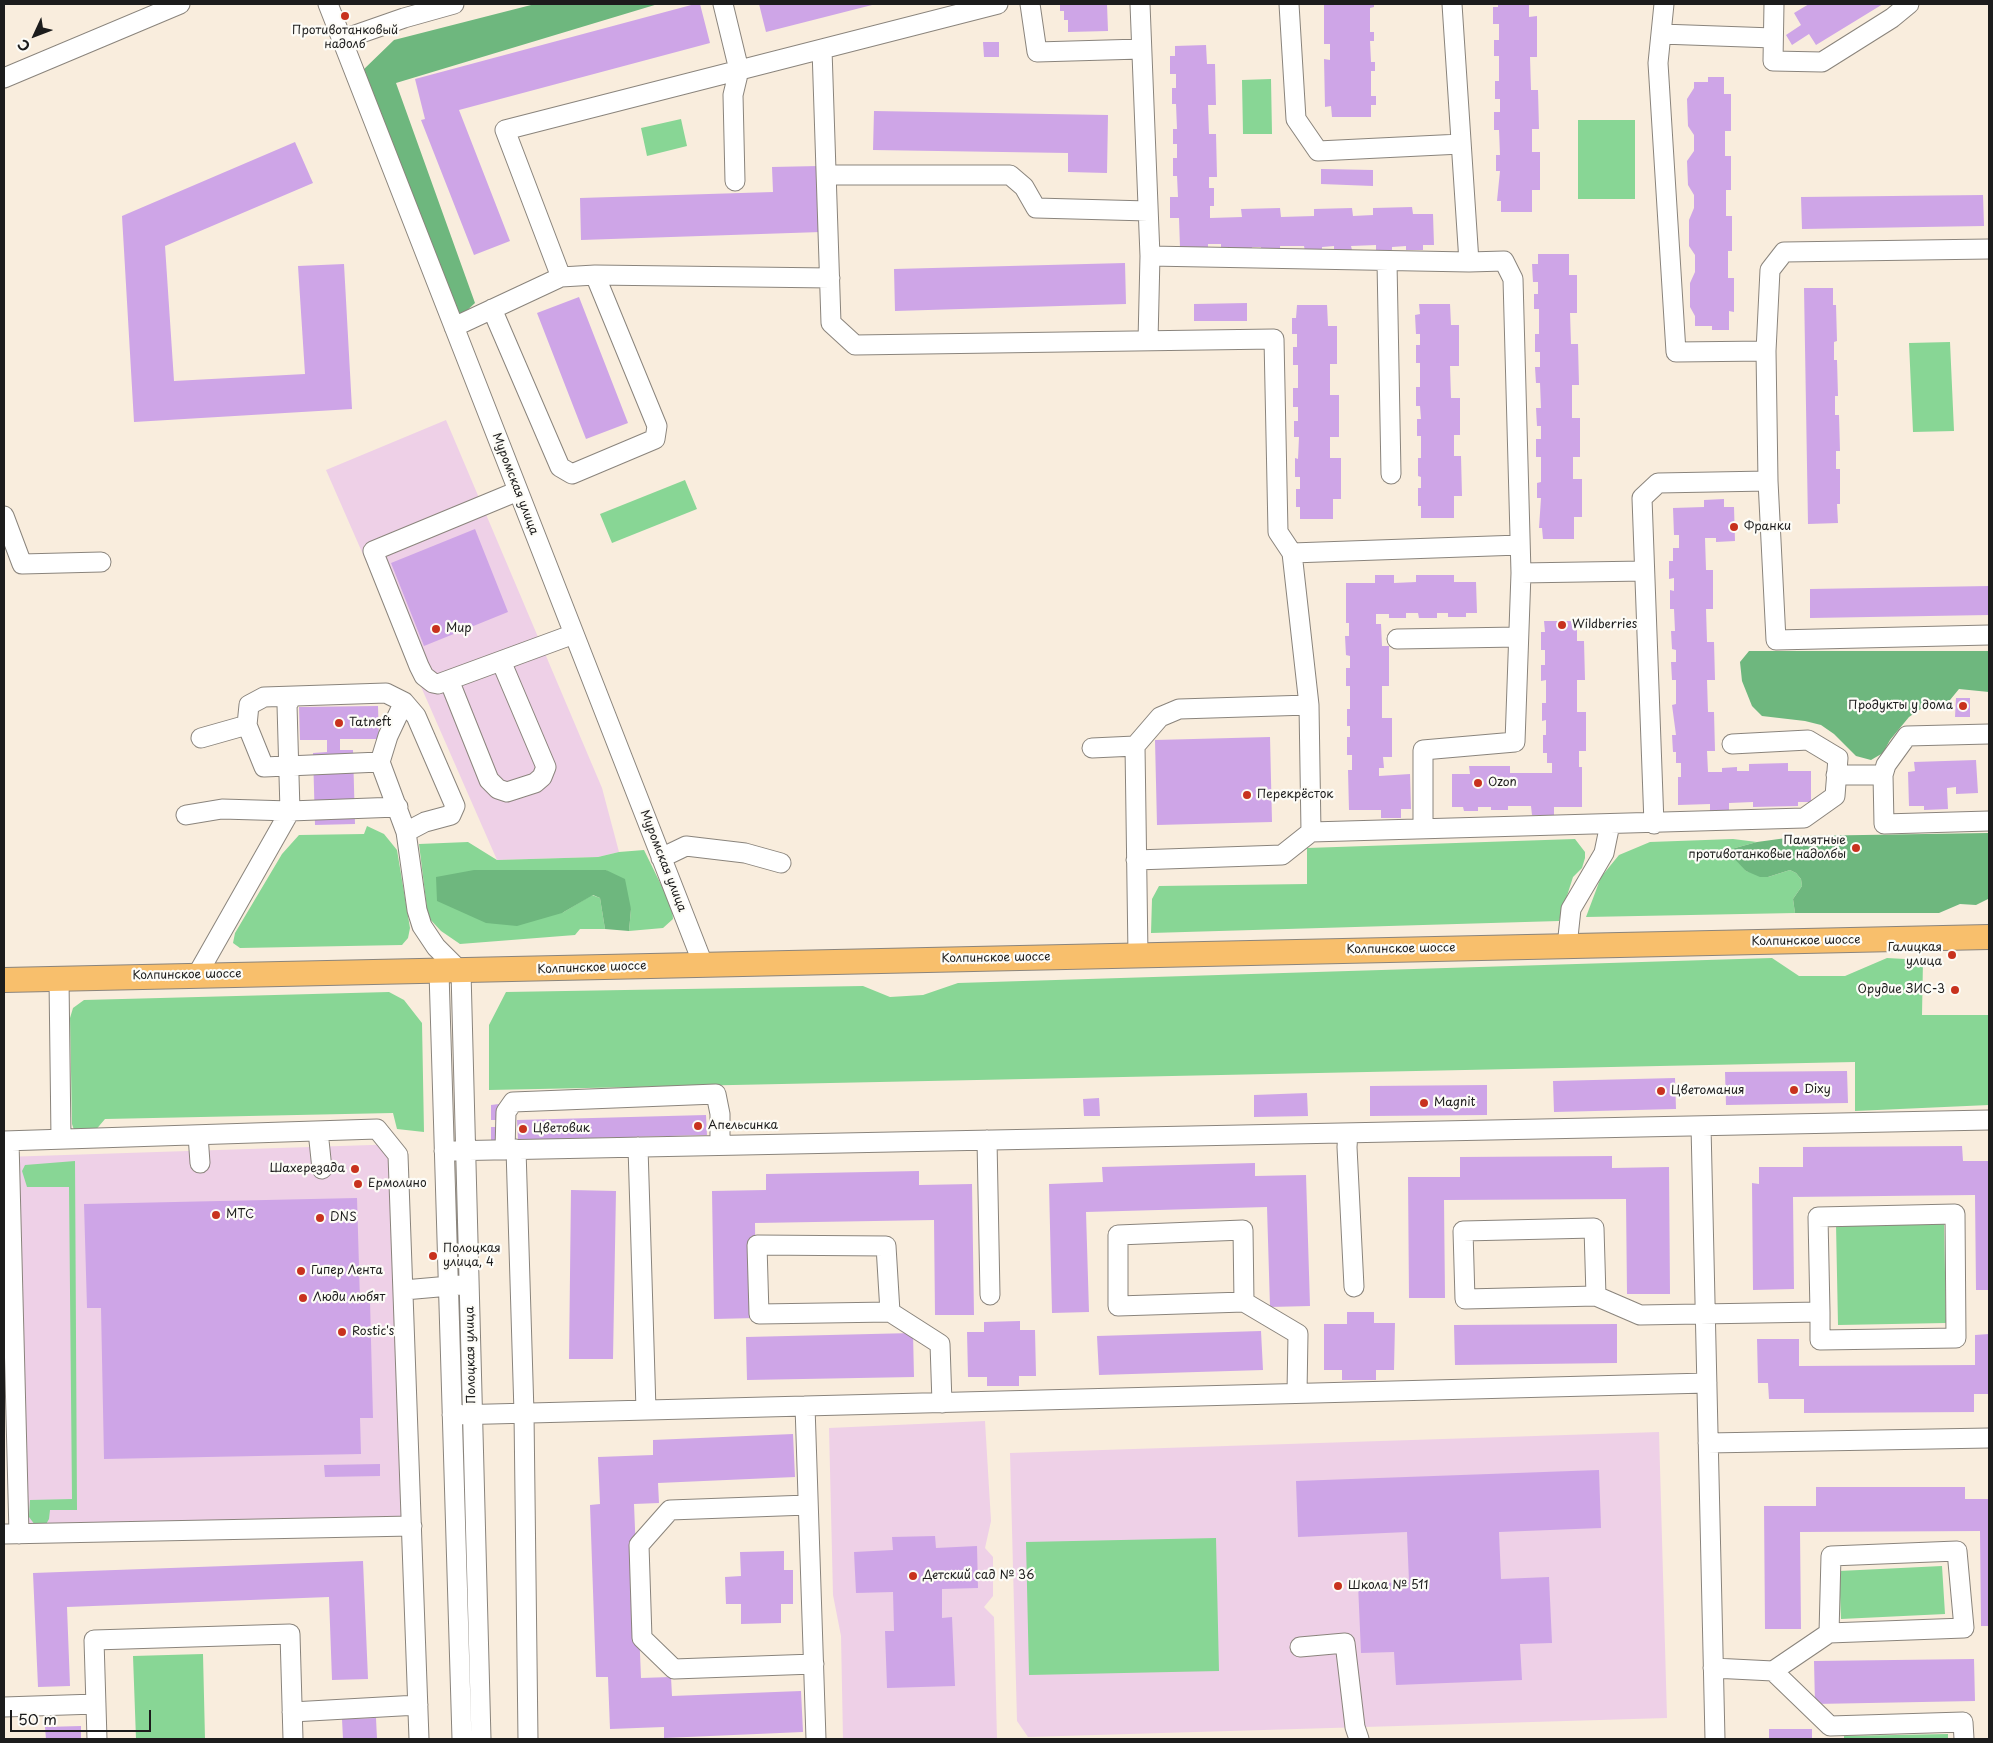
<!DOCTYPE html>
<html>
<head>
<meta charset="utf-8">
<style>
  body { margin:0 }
  #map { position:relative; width:1993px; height:1743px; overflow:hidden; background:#f9eddd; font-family:"Playpen Sans",sans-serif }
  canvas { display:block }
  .frame { position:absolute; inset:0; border:5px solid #1c1c1c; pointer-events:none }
  .north { position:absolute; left:10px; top:10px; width:50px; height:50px; -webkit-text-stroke:4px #fdfcf7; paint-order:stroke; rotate:227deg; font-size:14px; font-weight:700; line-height:20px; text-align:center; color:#1c1c1c }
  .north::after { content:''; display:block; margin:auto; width:18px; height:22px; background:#1c1c1c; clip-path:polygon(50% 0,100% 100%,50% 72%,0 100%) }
  .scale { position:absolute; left:10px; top:1710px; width:141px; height:22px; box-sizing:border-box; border:2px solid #1c1c1c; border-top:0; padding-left:6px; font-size:15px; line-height:18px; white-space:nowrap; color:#1c1c1c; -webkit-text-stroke:4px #fdfcf7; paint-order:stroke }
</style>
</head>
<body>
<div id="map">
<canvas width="1993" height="1743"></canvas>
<div class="frame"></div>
<div class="north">С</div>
<div class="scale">50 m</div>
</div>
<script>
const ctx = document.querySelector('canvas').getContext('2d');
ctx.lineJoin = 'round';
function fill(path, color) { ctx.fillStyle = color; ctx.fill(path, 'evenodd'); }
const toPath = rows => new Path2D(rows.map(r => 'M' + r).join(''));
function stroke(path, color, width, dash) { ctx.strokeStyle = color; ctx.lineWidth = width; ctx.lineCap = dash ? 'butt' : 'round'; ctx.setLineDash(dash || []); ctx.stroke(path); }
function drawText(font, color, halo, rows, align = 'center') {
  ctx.font = font + ' "Playpen Sans",sans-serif'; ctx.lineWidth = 4.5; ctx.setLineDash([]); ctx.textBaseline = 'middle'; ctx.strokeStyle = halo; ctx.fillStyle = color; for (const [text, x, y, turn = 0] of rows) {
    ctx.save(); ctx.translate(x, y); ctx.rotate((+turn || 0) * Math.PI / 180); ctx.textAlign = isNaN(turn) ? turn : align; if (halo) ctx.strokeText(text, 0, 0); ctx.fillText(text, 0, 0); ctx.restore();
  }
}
const built = toPath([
  [446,420,602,788,619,852,598,857,497,860,326,470],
  [402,1144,417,1516,9,1531,4,1333,4,1157],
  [985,1421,991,1521,985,1548,993,1557,993,1596,984,1607,994,1617,997,1739,843,1739,841,1636,833,1595,829,1428],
  [1659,1432,1667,1718,1028,1737,1017,1721,1010,1453]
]);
const green = toPath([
  [1271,79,1272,134,1243,134,1242,80],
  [681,119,687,146,647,156,641,128],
  [1578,120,1635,120,1635,199,1578,199],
  [1950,342,1954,431,1913,432,1909,343],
  [685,480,697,509,612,543,600,514],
  [367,826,384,834,397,850,410,928,408,938,402,945,240,948,233,943,235,933,282,854,299,835,364,834],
  [1575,839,1585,852,1585,858,1582,868,1573,877,1559,921,1151,933,1152,899,1159,886,1307,884,1307,848],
  [1733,839,1757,842,1735,848,1746,871,1768,877,1790,870,1796,873,1801,879,1802,886,1793,899,1795,913,1586,917,1601,877,1619,855,1650,842],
  [468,842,497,860,598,857,619,852,644,850,672,907,673,919,663,928,629,931,631,909,606,870,562,913,592,895,600,898,605,929,580,929,575,935,460,944,441,931,428,917,419,844],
  [1772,958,1799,976,1845,976,1887,958,1923,960,1922,1015,1989,1015,1989,1105,1855,1111,1855,1062,489,1090,489,1025,506,992,863,986,890,997,923,995,958,983],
  [389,992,404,1000,422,1023,424,1132,397,1129,393,1113,105,1119,94,1132,74,1130,72,1124,70,1018,73,1008,84,1000],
  [75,1161,77,1510,50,1510,49,1519,45,1526,35,1525,29,1517,30,1500,72,1499,69,1187,27,1187,22,1171,25,1165],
  [1944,1222,1946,1323,1838,1325,1836,1224],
  [1216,1538,1219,1671,1029,1675,1026,1542],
  [1942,1566,1945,1614,1841,1619,1839,1571],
  [203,1654,205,1739,136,1739,133,1656],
  [1948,1734,1948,1739,1844,1739,1844,1736]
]);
const forest = toPath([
  [535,4,658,4,396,83,475,303,462,315,455,311,362,71,394,40],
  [1749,651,1989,651,1989,692,1959,689,1950,700,1922,708,1909,717,1890,740,1883,753,1871,760,1856,756,1834,734,1821,725,1805,721,1762,716,1752,706,1742,681,1740,662],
  [1988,833,1988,899,1976,905,1960,904,1939,913,1795,913,1793,899,1802,886,1801,879,1796,873,1790,870,1768,877,1760,877,1746,871,1729,853,1735,848,1757,842,1801,836],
  [474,870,606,870,625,879,631,909,629,931,605,929,600,898,593,895,562,913,517,926,486,923,437,901,436,877]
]);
const building = toPath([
  [695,4,700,4,710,43,459,110,510,241,474,255,421,120,425,119,415,79],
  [759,4,876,4,766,32],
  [1060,4,1107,4,1108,31,1068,32,1068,20,1064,20,1064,11,1060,11],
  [1324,4,1374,4,1374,7,1370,8,1370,32,1374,32,1374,41,1370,41,1371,62,1375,62,1375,71,1371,71,1371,96,1376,96,1376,105,1371,105,1371,117,1332,117,1331,106,1325,107,1324,59,1330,60,1330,44,1324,44],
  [1498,4,1529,4,1529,17,1537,16,1537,57,1530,57,1531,90,1538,90,1539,129,1532,129,1532,152,1540,152,1540,190,1532,190,1532,212,1501,212,1501,201,1497,201,1500,171,1496,171,1496,155,1500,155,1499,130,1494,130,1494,112,1500,112,1500,99,1495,99,1495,81,1499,81,1499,56,1494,56,1494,40,1499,40,1499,24,1493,24,1493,7,1498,7],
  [1809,4,1883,4,1816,45,1809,34,1792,45,1786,35,1801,25,1794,13],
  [983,42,999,42,999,57,984,57],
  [1206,45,1207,64,1215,64,1216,105,1208,105,1209,134,1216,134,1217,177,1209,177,1209,188,1214,188,1214,206,1210,206,1210,218,1242,217,1241,209,1280,208,1281,217,1314,216,1314,209,1352,208,1353,216,1373,215,1373,208,1412,207,1413,214,1433,214,1434,245,1423,245,1423,250,1406,250,1406,246,1392,247,1392,250,1376,251,1376,245,1351,246,1352,250,1334,251,1334,246,1322,247,1322,250,1305,251,1304,246,1280,246,1280,251,1261,251,1261,247,1252,247,1252,252,1234,253,1234,248,1221,248,1221,244,1208,244,1208,247,1180,248,1179,218,1170,218,1170,197,1178,197,1177,176,1173,176,1173,158,1177,158,1177,144,1173,144,1173,129,1177,129,1176,104,1172,104,1172,88,1176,88,1176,74,1170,74,1170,56,1175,56,1175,46],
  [1708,77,1724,77,1724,94,1731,94,1731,131,1725,131,1725,156,1731,156,1731,190,1726,190,1726,216,1732,216,1732,251,1728,251,1728,278,1734,278,1734,312,1729,311,1729,330,1712,330,1712,326,1695,326,1695,316,1690,307,1690,283,1695,272,1695,255,1689,246,1689,220,1694,208,1694,195,1688,185,1687,161,1694,151,1694,135,1688,126,1687,99,1694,88,1694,82,1708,82],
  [874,111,1108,115,1107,173,1068,172,1068,153,873,150],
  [295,142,313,183,165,246,174,381,305,374,298,266,344,264,352,409,134,422,122,216],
  [819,166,821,232,581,240,580,198,773,192,772,167],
  [1321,169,1373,170,1373,186,1321,184],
  [1983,195,1984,226,1802,229,1801,197],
  [1538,254,1569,254,1569,275,1577,275,1577,313,1570,313,1571,344,1578,344,1579,385,1572,385,1572,418,1580,418,1580,457,1573,457,1573,479,1582,479,1582,517,1574,517,1574,539,1543,539,1542,528,1539,528,1541,498,1537,498,1537,483,1541,482,1541,457,1536,457,1536,439,1541,439,1541,426,1537,426,1536,408,1541,408,1540,383,1536,383,1535,367,1540,367,1540,352,1535,352,1535,334,1539,334,1539,309,1534,309,1534,294,1538,294,1538,282,1533,282,1532,264,1538,264],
  [1125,263,1126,304,895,311,894,269],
  [1804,288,1833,288,1833,305,1836,305,1837,341,1834,342,1834,360,1837,360,1838,396,1835,396,1835,415,1839,415,1840,451,1836,451,1836,469,1840,469,1840,504,1837,504,1838,523,1808,524],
  [579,297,628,423,586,439,537,313],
  [1247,303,1247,321,1194,321,1194,304],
  [1419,304,1450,304,1451,325,1459,325,1459,366,1450,366,1451,398,1460,398,1460,435,1454,435,1454,456,1461,456,1462,496,1454,496,1454,518,1421,518,1421,506,1418,506,1418,488,1421,488,1421,477,1418,476,1418,458,1421,458,1421,436,1417,436,1417,419,1421,419,1420,406,1416,406,1416,387,1420,387,1420,363,1416,363,1416,345,1420,345,1420,334,1416,334,1415,315,1420,314],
  [1297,305,1327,305,1328,326,1337,326,1337,364,1330,364,1330,395,1339,395,1339,437,1330,437,1330,458,1341,458,1341,499,1333,499,1333,519,1300,519,1300,507,1296,507,1296,489,1300,489,1300,477,1295,477,1295,458,1298,459,1299,437,1294,437,1294,421,1298,421,1298,407,1293,407,1293,388,1298,388,1298,365,1293,365,1293,347,1297,347,1297,334,1292,334,1292,318,1296,318],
  [1724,499,1724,507,1734,507,1735,541,1716,542,1716,538,1705,538,1706,570,1713,570,1713,609,1706,609,1707,642,1714,642,1715,680,1707,680,1708,712,1714,712,1715,751,1707,751,1708,772,1722,772,1722,768,1737,767,1737,771,1749,771,1749,764,1788,763,1788,771,1811,771,1811,802,1798,802,1798,806,1753,807,1753,802,1729,803,1729,812,1710,812,1710,804,1678,805,1678,777,1681,777,1681,763,1676,763,1676,752,1673,752,1672,735,1676,735,1672,705,1676,704,1676,680,1672,680,1671,662,1676,662,1676,650,1672,649,1671,631,1675,631,1674,609,1670,609,1670,590,1674,591,1674,578,1669,579,1669,561,1673,561,1673,548,1679,548,1679,535,1674,535,1673,508,1704,507,1704,500],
  [475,529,508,612,424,646,391,563],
  [1375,575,1394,575,1394,583,1416,582,1416,575,1454,575,1454,582,1476,582,1477,613,1466,613,1466,617,1448,617,1448,613,1437,613,1437,618,1419,618,1418,613,1406,613,1406,618,1389,618,1389,614,1376,614,1376,624,1381,624,1382,646,1389,646,1389,686,1382,686,1382,718,1392,718,1392,757,1383,757,1384,768,1379,768,1379,776,1410,774,1411,809,1401,809,1401,818,1381,818,1381,810,1349,810,1348,770,1352,770,1352,755,1347,755,1347,737,1350,737,1350,726,1347,726,1347,709,1350,709,1350,686,1346,686,1346,668,1350,668,1350,656,1346,655,1345,636,1349,636,1349,623,1346,623,1346,583,1375,583],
  [1989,586,1989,615,1810,618,1810,589],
  [1544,621,1577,621,1577,641,1584,641,1585,680,1577,680,1577,712,1586,712,1586,751,1579,751,1579,767,1582,767,1582,807,1554,807,1554,815,1532,815,1531,806,1508,806,1508,810,1491,810,1491,807,1478,807,1478,811,1464,811,1463,807,1452,807,1452,774,1470,774,1469,766,1510,766,1510,773,1552,773,1552,763,1547,763,1547,753,1543,753,1543,735,1546,735,1546,720,1542,721,1542,703,1546,703,1546,680,1541,681,1541,665,1545,665,1545,650,1541,650,1541,632,1545,632],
  [1956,698,1970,698,1970,717,1955,717],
  [378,706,379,739,340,739,340,750,353,750,355,824,315,825,313,753,327,752,327,740,300,740,299,707],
  [1270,737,1272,822,1157,825,1155,740],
  [1976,760,1978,793,1956,794,1956,787,1947,788,1948,809,1924,810,1924,806,1909,806,1908,772,1915,771,1914,762],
  [1847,1071,1848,1103,1726,1105,1725,1072],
  [1675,1078,1676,1109,1554,1112,1553,1081],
  [1487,1085,1487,1115,1370,1116,1370,1086],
  [1307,1093,1308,1116,1254,1117,1254,1095],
  [1099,1098,1100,1116,1084,1116,1083,1099],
  [499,1104,500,1120,491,1120,491,1105],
  [706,1115,707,1135,518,1140,517,1120],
  [491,1127,500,1127,500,1142,491,1142],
  [1962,1146,1963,1161,1989,1161,1989,1290,1976,1290,1975,1195,1793,1197,1794,1289,1753,1290,1752,1183,1759,1184,1759,1167,1803,1167,1803,1147],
  [1612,1156,1612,1168,1669,1167,1670,1294,1627,1294,1626,1199,1444,1200,1445,1298,1409,1298,1408,1177,1460,1177,1460,1157],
  [1255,1163,1255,1176,1306,1175,1310,1306,1270,1307,1267,1207,1086,1212,1089,1312,1052,1313,1049,1184,1103,1182,1102,1167],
  [919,1171,919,1185,972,1184,974,1315,935,1315,934,1220,755,1223,756,1318,714,1319,712,1191,766,1190,766,1174],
  [571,1190,616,1191,613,1359,569,1359],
  [357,1198,360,1301,370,1301,373,1418,360,1418,361,1454,104,1459,101,1308,87,1308,84,1204],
  [1347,1312,1374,1312,1374,1323,1395,1323,1394,1370,1376,1370,1376,1380,1342,1380,1342,1370,1324,1370,1324,1324,1347,1324],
  [1020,1321,1020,1330,1035,1330,1036,1376,1019,1376,1019,1386,987,1386,987,1377,968,1377,967,1332,984,1332,984,1322],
  [1617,1324,1617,1363,1455,1365,1454,1325],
  [1261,1331,1263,1370,1099,1375,1097,1336],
  [913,1333,914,1377,747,1380,746,1337],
  [1989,1334,1989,1394,1974,1394,1974,1412,1804,1413,1804,1399,1769,1399,1768,1383,1758,1383,1757,1339,1799,1339,1799,1366,1975,1365,1975,1335],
  [793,1434,795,1477,658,1483,659,1503,634,1504,641,1678,671,1677,672,1696,801,1691,803,1732,664,1738,664,1727,610,1729,608,1677,596,1677,590,1505,600,1504,598,1457,653,1455,653,1440],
  [380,1464,380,1476,325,1477,324,1465],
  [1599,1470,1601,1528,1499,1532,1501,1579,1549,1577,1552,1643,1520,1644,1522,1680,1396,1685,1394,1652,1361,1653,1358,1584,1409,1582,1407,1532,1298,1537,1296,1481],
  [1816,1487,1965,1487,1965,1499,1989,1499,1989,1626,1981,1626,1980,1531,1800,1532,1801,1629,1765,1629,1764,1506,1816,1506],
  [935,1536,936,1548,977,1546,978,1588,942,1589,942,1618,952,1617,955,1686,887,1688,885,1631,894,1631,893,1592,856,1593,854,1552,893,1550,892,1537],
  [784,1551,784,1570,793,1570,793,1604,781,1604,781,1623,741,1624,741,1604,726,1604,725,1577,741,1576,740,1552],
  [363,1561,368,1679,332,1680,329,1597,67,1607,70,1686,38,1687,33,1573],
  [1974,1659,1975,1701,1815,1704,1814,1661],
  [376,1718,377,1739,343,1739,342,1719],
  [81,1726,81,1739,46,1739,45,1727],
  [1769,1729,1812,1729,1812,1739,1769,1739]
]);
const minor = toPath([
  [328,4,703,964],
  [723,4,739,70,733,95,735,181],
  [1030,4,1037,52,1141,49],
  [1140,4,1150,256,1148,341],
  [1289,4,1296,119,1318,151,1461,144],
  [1664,4,1658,63,1676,352,1766,351],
  [1774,4,1773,61,1822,62,1892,18,1909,4],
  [1661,34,1773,38],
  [341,40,404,18,454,4],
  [822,49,831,323,855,345,1274,339,1278,532,1292,553],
  [4,78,180,4],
  [827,175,1010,175,1024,187,1036,208,1148,211],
  [1150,256,1469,262],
  [1387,262,1391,474],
  [561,277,505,130,998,4],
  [492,309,560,467,572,474,655,439,657,426,595,275],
  [454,327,561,277,595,275,830,278],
  [1768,481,1766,351,1770,270,1784,252,1989,249],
  [518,491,373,551,419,666,424,676,433,683,438,684,574,634],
  [4,516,22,564,101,562],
  [1521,573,1644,571],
  [1397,639,1518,637],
  [449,680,489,780,498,789,507,792,535,783,542,777,546,767,501,661],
  [404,702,388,736,380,762,406,832,417,910,422,926,436,947,461,972,481,1739],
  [247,725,249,705,264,697,386,693,404,702,416,716,455,806,451,815,425,822,406,832],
  [1989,734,1907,736,1886,765,1883,775,1884,824,1989,821],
  [201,738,247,725,264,767,380,762],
  [1092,748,1135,746],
  [1836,775,1883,775],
  [186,815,222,809,290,811,398,807],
  [1654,824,1642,498,1658,483,1768,481,1776,640,1989,635],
  [1423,829,1423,750,1515,742,1521,573,1513,279,1504,261,1469,262,1452,4],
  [1311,832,1309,705,1292,553,1520,545],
  [661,858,686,846,745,853,781,863],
  [1136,860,1282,855,1311,832,1804,818,1835,796,1838,758,1808,740,1732,744],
  [1567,946,1571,909,1604,853,1610,824],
  [1138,955,1135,746,1160,717,1179,709,1309,705],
  [439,972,462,1739],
  [197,975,290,811,287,705,292,697],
  [59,979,61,1139],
  [1701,1126,1715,1739],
  [318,1131,322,1169],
  [1348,1133,1347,1147,1354,1287],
  [198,1135,200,1163],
  [987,1140,990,1295],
  [4,1141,377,1129,398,1155,419,1739],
  [9,1141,19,1534],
  [638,1147,646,1410],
  [516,1149,524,1413,528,1739],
  [505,1150,506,1112,513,1102,716,1094,720,1114,720,1145],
  [444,1151,1989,1120],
  [404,1290,461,1285],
  [1596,1296,1594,1228,1463,1231,1465,1299,1596,1296,1640,1315,1820,1312,1818,1217,1955,1214,1956,1338,1820,1340,1820,1312],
  [1244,1302,1243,1230,1118,1235,1118,1306,1244,1302,1298,1334,1297,1393],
  [890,1312,886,1246,757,1245,759,1314,890,1312,940,1344,942,1403],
  [805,1406,816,1739],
  [452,1415,1707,1383],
  [1708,1443,1989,1438],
  [808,1505,670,1510,639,1545,642,1638,674,1669,814,1664],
  [4,1534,412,1526],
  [1300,1647,1345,1643,1355,1727,1359,1739],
  [1713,1668,1773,1671,1830,1726,1963,1722,1964,1739],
  [1773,1671,1829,1633,1964,1628,1957,1551,1831,1556,1829,1633],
  [4,1707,96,1704],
  [292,1712,418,1705],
  [97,1739,94,1640,290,1634,293,1739]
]);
const major = toPath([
  [4,980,1989,937]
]);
const markers = [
  [345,16,5,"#c8321e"],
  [1734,527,5,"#c8321e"],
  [1562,625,5,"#c8321e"],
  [436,629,5,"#c8321e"],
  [1963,706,5,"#c8321e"],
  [339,723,5,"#c8321e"],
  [1478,783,5,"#c8321e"],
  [1247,795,5,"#c8321e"],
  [1856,848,5,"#c8321e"],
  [1952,955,5,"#c8321e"],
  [1955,990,5,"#c8321e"],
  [1794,1090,5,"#c8321e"],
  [1661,1091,5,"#c8321e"],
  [1424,1103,5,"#c8321e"],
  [698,1126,5,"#c8321e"],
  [523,1129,5,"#c8321e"],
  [355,1169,5,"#c8321e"],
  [358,1184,5,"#c8321e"],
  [216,1215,5,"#c8321e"],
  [320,1218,5,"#c8321e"],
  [433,1256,5,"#c8321e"],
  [301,1271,5,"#c8321e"],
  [303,1298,5,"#c8321e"],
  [342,1332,5,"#c8321e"],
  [913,1576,5,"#c8321e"],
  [1338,1586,5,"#c8321e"]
];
const poiNames = [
  ["Противотанковый",345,31,"center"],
  ["надолб",345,45,"center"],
  ["Франки",1744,527],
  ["Wildberries",1572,625],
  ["Мир",446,629],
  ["Продукты у дома",1953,706,"right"],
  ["Tatneft",349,723],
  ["Ozon",1488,783],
  ["Перекрёсток",1257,795],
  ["Памятные",1846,841,"right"],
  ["противотанковые надолбы",1846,855,"right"],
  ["Галицкая",1942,948,"right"],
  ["улица",1942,962,"right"],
  ["Орудие ЗИС-3",1945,990,"right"],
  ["Dixy",1804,1090],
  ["Цветомания",1671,1091],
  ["Magnit",1434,1103],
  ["Апельсинка",708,1126],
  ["Цветовик",533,1129],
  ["Шахерезада",345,1169,"right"],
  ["Ермолино",368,1184],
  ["МТС",226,1215],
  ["DNS",330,1218],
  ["Полоцкая",443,1249],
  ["улица, 4",443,1263],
  ["Гипер Лента",311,1271],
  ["Люди любят",313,1298],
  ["Rostic's",352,1332],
  ["Детский сад № 36",923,1576],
  ["Школа № 511",1348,1586]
];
const streetNames = [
  ["Муромская улица",515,484,69],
  ["Муромская улица",663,861,69],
  ["Колпинское шоссе",1806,941,-1],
  ["Колпинское шоссе",1401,949,-1],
  ["Колпинское шоссе",996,958,-1],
  ["Колпинское шоссе",592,968,-2],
  ["Колпинское шоссе",187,975,-1],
  ["Полоцкая улица",471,1355,-91]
];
fill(built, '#eed0e7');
fill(green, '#88d695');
fill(forest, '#6eb77e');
fill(building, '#cea5e7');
stroke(minor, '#8a847c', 21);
stroke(major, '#8a847c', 26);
stroke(minor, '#fff', 19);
stroke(major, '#f8bf6c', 24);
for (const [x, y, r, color] of markers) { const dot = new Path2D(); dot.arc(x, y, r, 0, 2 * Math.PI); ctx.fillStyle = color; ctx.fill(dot); stroke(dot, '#fdfcf7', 2); }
drawText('12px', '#1c1c1c', '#fdfcf7', poiNames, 'left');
drawText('12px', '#1c1c1c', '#fdfcf7', streetNames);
</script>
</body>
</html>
